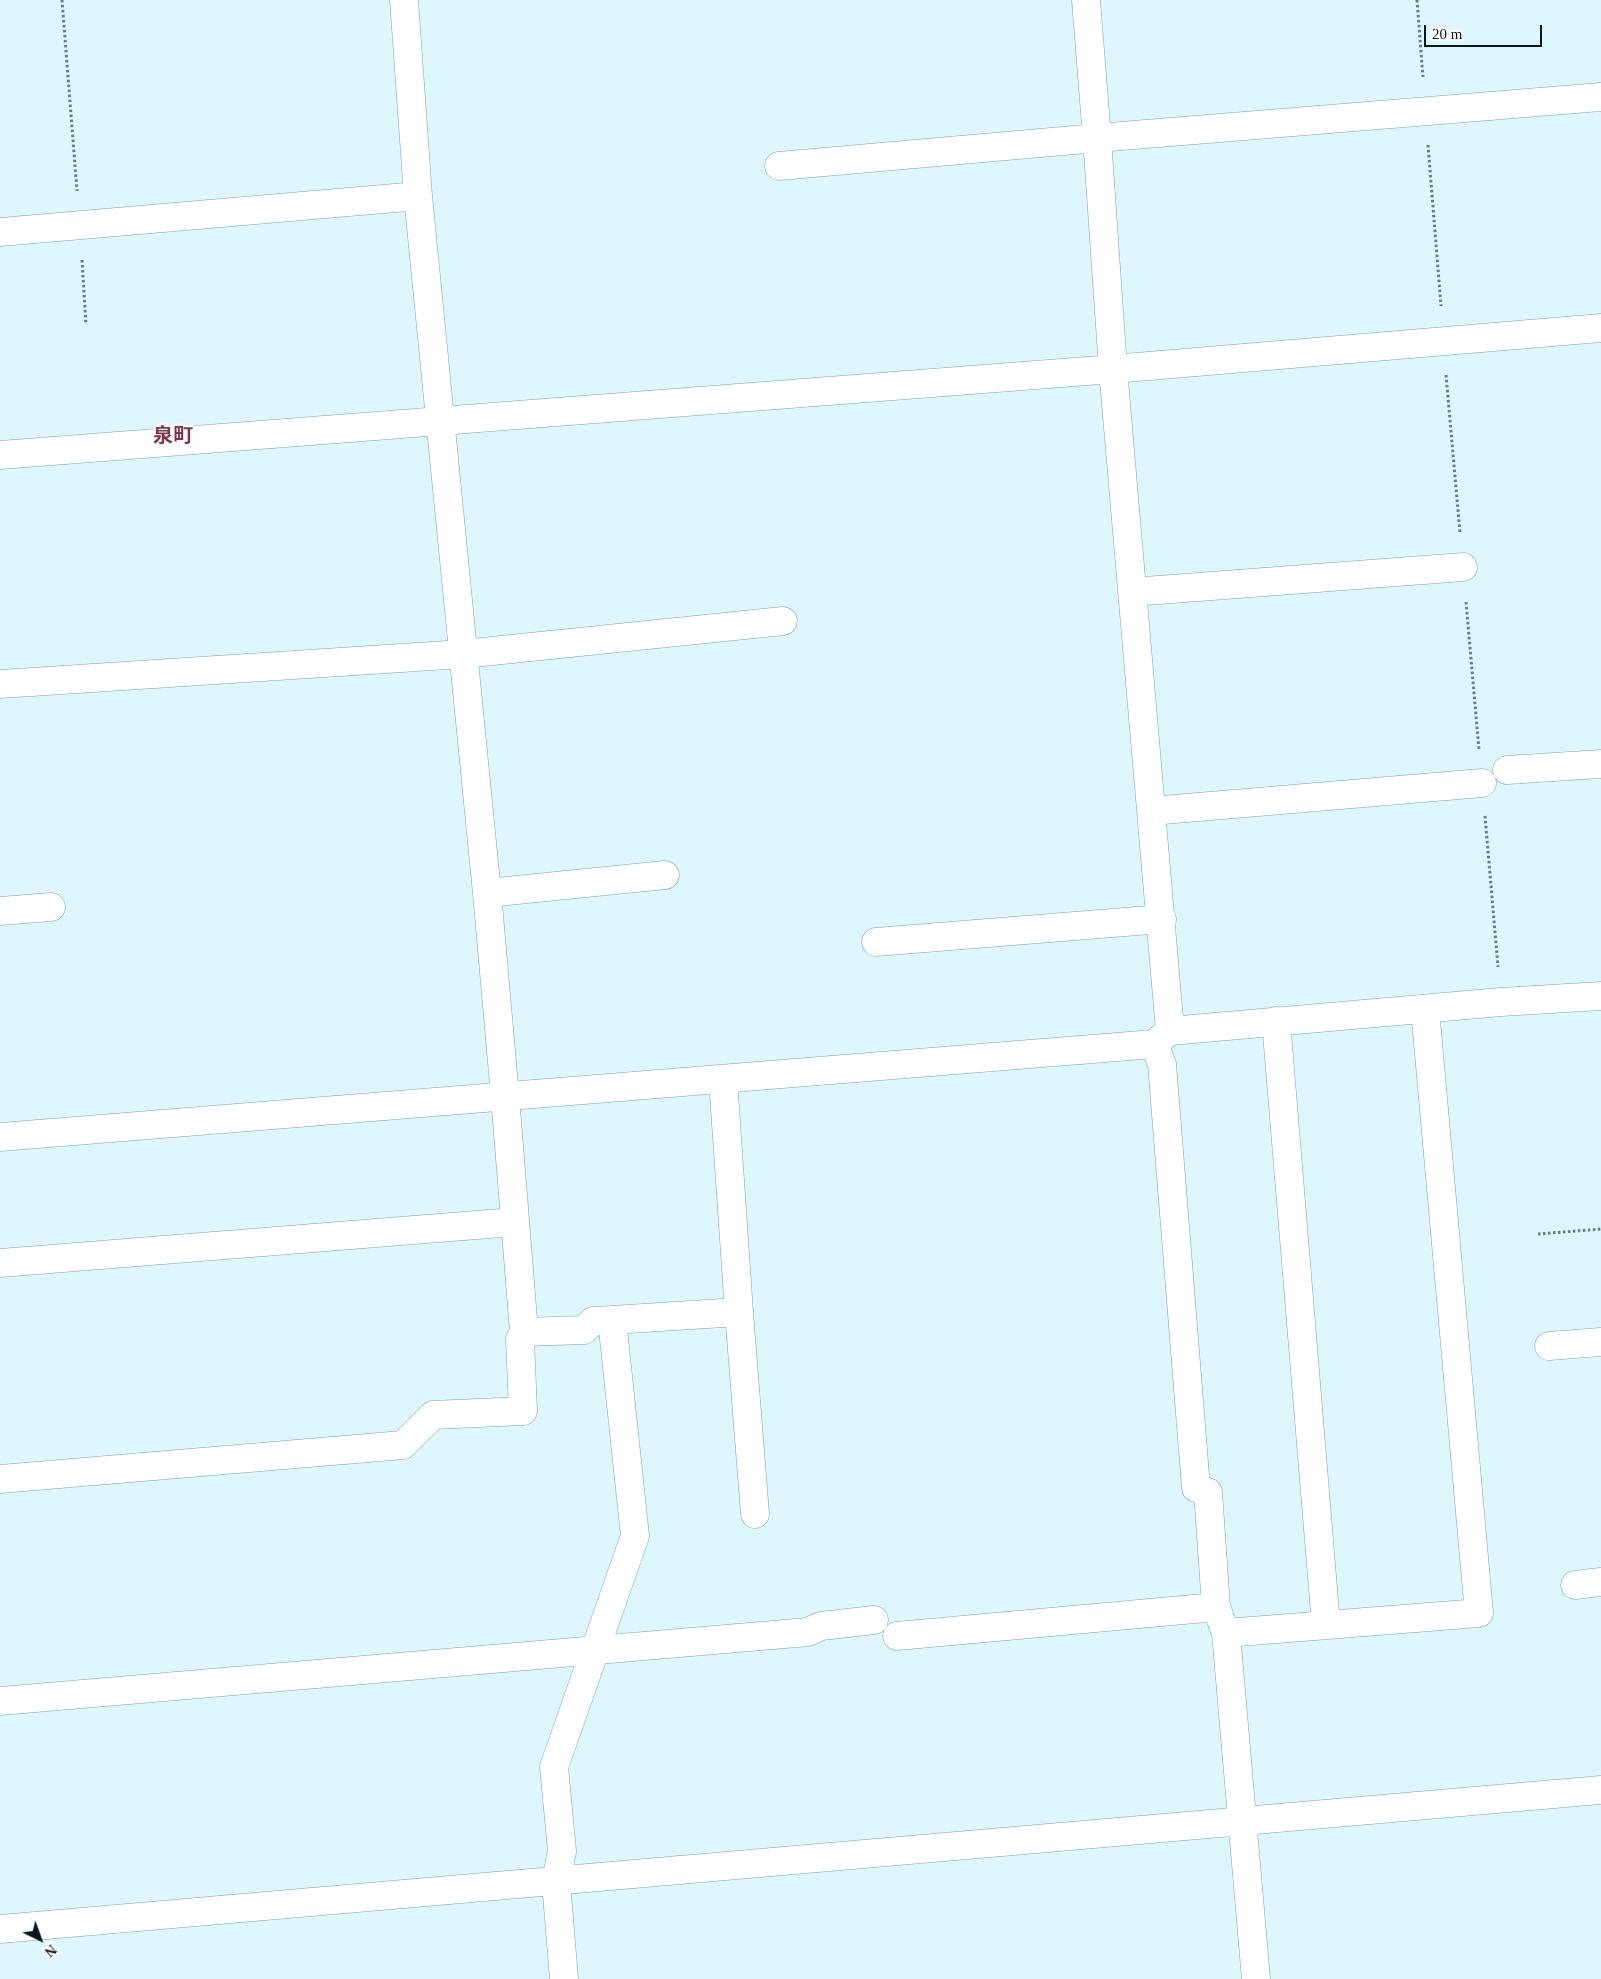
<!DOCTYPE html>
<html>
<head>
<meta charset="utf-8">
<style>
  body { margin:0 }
  #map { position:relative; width:1601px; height:1979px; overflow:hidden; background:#def6fd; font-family:"Times New Roman",serif }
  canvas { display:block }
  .north { position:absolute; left:15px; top:1914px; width:50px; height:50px; -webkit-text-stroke:4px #fff; paint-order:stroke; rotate:138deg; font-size:14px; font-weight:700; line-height:20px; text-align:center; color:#08171b }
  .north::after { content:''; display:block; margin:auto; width:18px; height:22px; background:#08171b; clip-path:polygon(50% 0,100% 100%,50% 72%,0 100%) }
  .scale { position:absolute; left:1424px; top:25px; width:118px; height:22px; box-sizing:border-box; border:2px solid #08171b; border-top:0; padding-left:6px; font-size:15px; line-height:18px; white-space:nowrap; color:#08171b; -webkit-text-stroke:4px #fff; paint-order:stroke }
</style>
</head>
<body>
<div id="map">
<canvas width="1601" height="1979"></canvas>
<div class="north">N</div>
<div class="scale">20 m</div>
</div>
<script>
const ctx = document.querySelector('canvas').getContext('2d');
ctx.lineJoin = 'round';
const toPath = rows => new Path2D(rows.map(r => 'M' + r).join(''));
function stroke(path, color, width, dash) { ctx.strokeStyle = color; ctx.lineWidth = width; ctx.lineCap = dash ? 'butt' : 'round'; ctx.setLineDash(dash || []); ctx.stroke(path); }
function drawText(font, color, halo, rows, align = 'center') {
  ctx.font = font + ' "Times New Roman","Noto Sans JP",serif'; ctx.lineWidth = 4.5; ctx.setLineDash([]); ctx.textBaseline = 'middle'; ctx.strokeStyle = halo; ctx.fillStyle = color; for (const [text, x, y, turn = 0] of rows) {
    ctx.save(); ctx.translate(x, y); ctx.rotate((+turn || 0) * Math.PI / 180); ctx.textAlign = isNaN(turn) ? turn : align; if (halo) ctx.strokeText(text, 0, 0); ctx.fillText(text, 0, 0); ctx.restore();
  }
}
const path = toPath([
  [62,0,77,191],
  [1417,0,1423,77],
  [1428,145,1441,306],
  [82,260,86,325],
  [1446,375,1460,533],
  [1466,602,1479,750],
  [1485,816,1498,967],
  [1538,1234,1601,1229]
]);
const minor = toPath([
  [1086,0,1097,138,1113,369,1601,328],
  [779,166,1097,138,1601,97],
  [0,232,418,196],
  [0,455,1113,369,1170,1031],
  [1132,592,1463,567],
  [0,684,463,654,783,621],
  [1507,770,1601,764],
  [1151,811,1482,783],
  [487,893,665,875],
  [0,911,51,907],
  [876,942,1162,919],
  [1276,1021,1326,1625],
  [1154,1044,1162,1064,1196,1488,1208,1492,1216,1607,1226,1633,1256,1979],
  [0,1137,1154,1044,1170,1031,1501,1002,1601,996],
  [0,1263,514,1222],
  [739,1312,755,1514],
  [612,1320,739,1312,723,1079],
  [524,1332,584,1330,593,1321,612,1320,635,1536,554,1767,562,1851,556,1882,564,1979],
  [1549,1346,1601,1342],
  [0,1479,403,1445,433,1415,523,1411,520,1339,524,1332,505,1096,487,893,418,196,404,0],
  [1575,1585,1601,1582],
  [1226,1633,1479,1613,1425,1009],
  [897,1636,1216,1607],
  [0,1701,808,1632,821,1626,874,1620],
  [0,1929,1601,1790]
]);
const quarterNames = [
  ["泉町",173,437]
];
stroke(minor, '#7ba1ac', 29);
stroke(path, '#697c82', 3, [2.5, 2.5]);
stroke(minor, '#fff', 28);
drawText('bold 20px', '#7e3749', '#fff', quarterNames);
</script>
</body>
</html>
